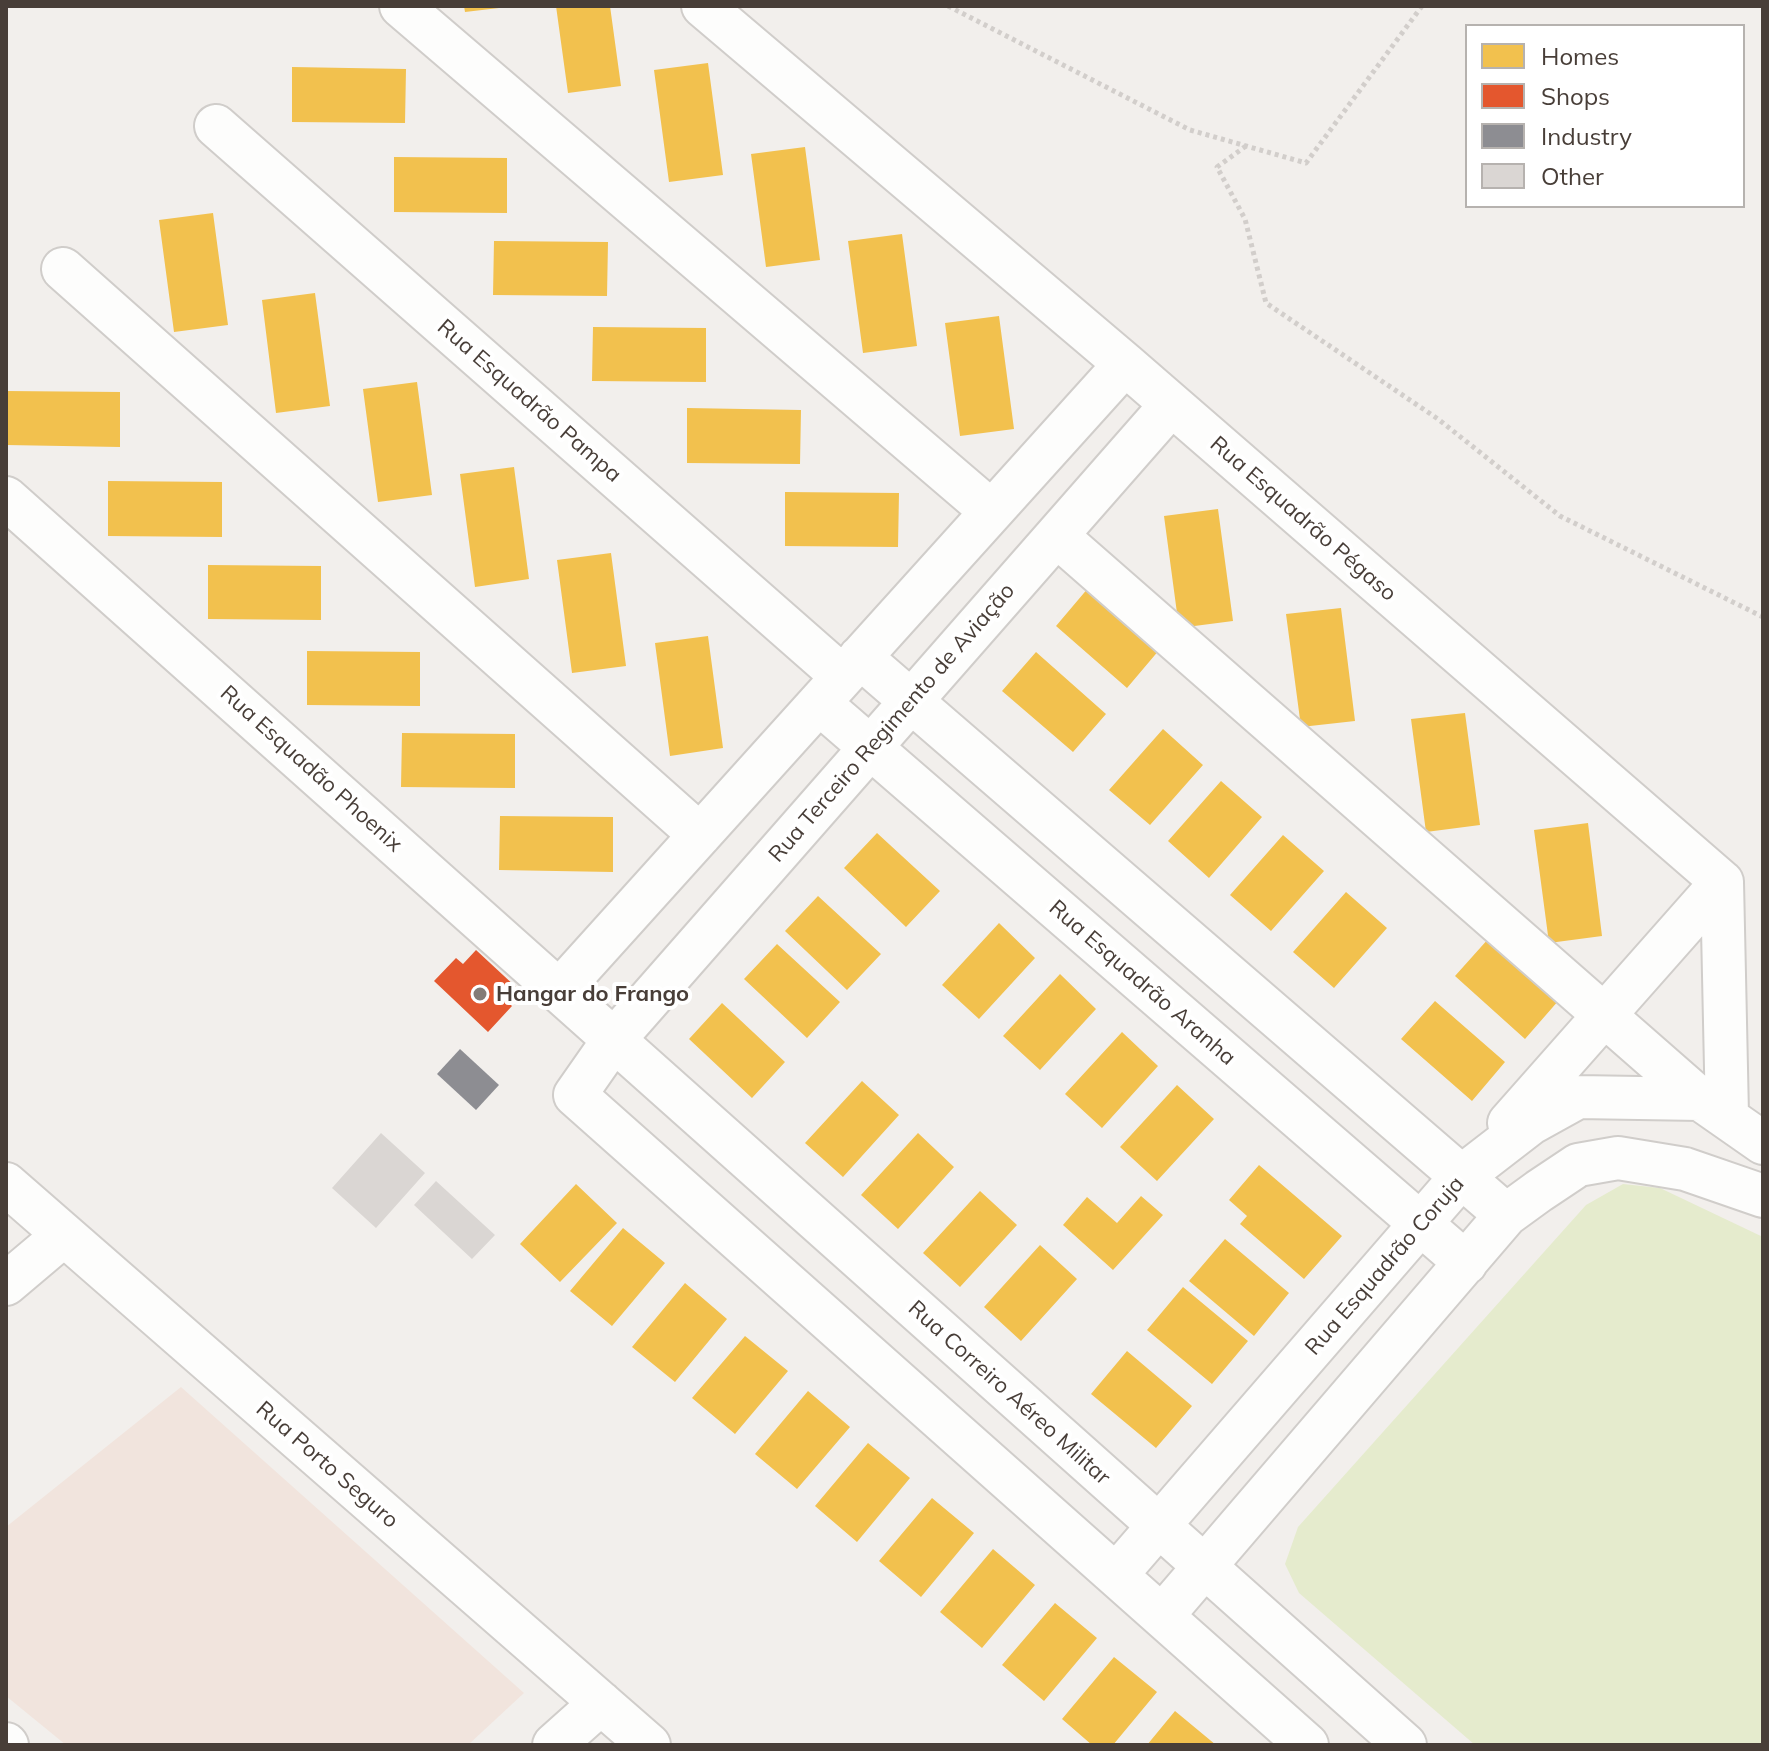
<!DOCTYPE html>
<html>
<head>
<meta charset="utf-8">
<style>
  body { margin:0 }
  #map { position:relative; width:1769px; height:1751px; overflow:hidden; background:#f2efec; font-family:Mulish,sans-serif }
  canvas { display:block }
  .frame { position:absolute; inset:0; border:8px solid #483e38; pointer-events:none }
  .legend { position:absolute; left:1465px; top:24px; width:280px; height:184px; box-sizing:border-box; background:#fff; border:2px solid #b6b2af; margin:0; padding:10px 14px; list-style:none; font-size:24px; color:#483e38 }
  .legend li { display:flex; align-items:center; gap:16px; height:40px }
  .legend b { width:40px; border:2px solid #b6b2af }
</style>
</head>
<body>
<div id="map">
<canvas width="1769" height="1751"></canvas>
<div class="frame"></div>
<ul class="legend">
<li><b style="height:22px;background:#f2c14e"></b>Homes</li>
<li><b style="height:22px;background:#e4572e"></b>Shops</li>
<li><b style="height:22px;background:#8d8d92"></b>Industry</li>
<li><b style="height:22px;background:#dad6d3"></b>Other</li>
</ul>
</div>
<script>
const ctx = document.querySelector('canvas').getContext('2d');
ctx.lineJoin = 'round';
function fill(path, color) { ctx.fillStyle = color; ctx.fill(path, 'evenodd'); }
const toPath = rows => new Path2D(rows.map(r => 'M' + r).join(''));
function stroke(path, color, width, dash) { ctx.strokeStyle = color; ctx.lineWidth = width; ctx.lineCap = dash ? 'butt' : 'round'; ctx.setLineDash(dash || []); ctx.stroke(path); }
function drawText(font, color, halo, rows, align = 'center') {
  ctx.font = font + ' Mulish,sans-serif'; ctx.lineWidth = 8; ctx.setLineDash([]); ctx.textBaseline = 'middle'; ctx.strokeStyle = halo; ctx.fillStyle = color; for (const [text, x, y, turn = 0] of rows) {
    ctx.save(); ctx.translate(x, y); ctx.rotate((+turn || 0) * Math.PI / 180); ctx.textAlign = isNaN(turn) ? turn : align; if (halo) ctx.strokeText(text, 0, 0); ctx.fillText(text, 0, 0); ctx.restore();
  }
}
const commercial = toPath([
  [181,1387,524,1693,468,1745,66,1745,6,1696,6,1527]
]);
const green = toPath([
  [1623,1184,1660,1188,1763,1237,1763,1745,1475,1745,1299,1593,1285,1564,1298,1527,1586,1205]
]);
const homes = toPath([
  [464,6,499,6,499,8,465,12],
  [556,6,610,6,621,86,568,93],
  [708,63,723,175,669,182,654,70],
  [292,67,406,69,405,123,292,122],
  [805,147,820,260,766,267,751,154],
  [394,157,507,158,507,213,394,212],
  [213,213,228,325,174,332,159,220],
  [902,234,917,346,863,353,848,241],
  [494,241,608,242,607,296,493,295],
  [315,293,330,406,276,413,262,300],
  [999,316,1014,429,960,436,945,323],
  [593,327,706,328,706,382,592,381],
  [417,382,432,495,378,502,363,389],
  [6,391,120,392,120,447,6,445],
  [687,408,801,410,800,464,687,463],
  [514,467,529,579,475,587,460,474],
  [108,481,222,482,222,537,108,536],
  [785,492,899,493,898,547,785,546],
  [1218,509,1233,621,1179,628,1164,516],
  [611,553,626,666,572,673,557,560],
  [208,565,321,566,321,620,208,619],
  [1089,587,1160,649,1127,688,1056,626],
  [1341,608,1355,721,1301,727,1286,614],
  [708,636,723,748,670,756,655,643],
  [307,651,420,652,420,706,307,705],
  [1036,652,1106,714,1073,752,1002,691],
  [1465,713,1480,825,1426,832,1411,719],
  [1163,729,1203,765,1150,825,1109,790],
  [402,733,515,734,515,788,401,787],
  [1221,781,1262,817,1209,878,1168,841],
  [500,816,613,817,613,872,499,870],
  [1588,823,1602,936,1549,943,1534,830],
  [877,833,940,891,906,927,844,868],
  [1283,835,1324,871,1271,931,1230,895],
  [1346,892,1387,928,1334,988,1293,952],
  [818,896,881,954,847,990,785,931],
  [999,923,1035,958,979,1019,942,985],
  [1489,938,1559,1000,1525,1039,1455,976],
  [777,944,840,1002,807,1038,744,979],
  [1060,974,1096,1009,1040,1070,1003,1036],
  [1435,1001,1505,1062,1472,1101,1401,1039],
  [722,1003,785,1062,752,1098,689,1039],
  [1122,1032,1158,1066,1102,1128,1065,1094],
  [862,1081,899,1115,843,1177,805,1143],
  [1177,1085,1214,1119,1157,1181,1120,1147],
  [918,1133,954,1167,898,1229,861,1195],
  [1259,1165,1342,1236,1304,1279,1240,1224,1247,1216,1229,1200],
  [576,1184,617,1223,560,1282,520,1244],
  [980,1191,1017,1225,960,1287,923,1253],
  [1141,1196,1163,1215,1113,1270,1063,1225,1087,1197,1117,1223],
  [623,1228,665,1263,612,1326,570,1291],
  [1225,1239,1289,1293,1254,1336,1189,1281],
  [1040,1245,1077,1279,1021,1341,984,1307],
  [685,1283,727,1319,675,1382,632,1347],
  [1183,1287,1248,1341,1212,1384,1147,1330],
  [745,1336,788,1371,735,1434,692,1398],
  [1127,1351,1192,1406,1156,1448,1091,1394],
  [808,1391,850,1427,797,1489,755,1454],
  [868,1443,910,1478,857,1542,815,1506],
  [932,1498,974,1533,921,1597,879,1561],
  [993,1549,1035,1585,982,1648,940,1612],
  [1055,1603,1097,1638,1044,1701,1002,1665],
  [1114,1657,1157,1692,1113,1745,1092,1745,1062,1719],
  [1175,1711,1216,1745,1147,1745]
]);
const shops = toPath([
  [476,950,517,988,506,1000,512,1006,488,1032,434,981,456,958,463,964]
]);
const industry = toPath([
  [460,1049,499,1085,476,1110,437,1074]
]);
const building = toPath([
  [381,1133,425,1173,376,1228,332,1188],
  [436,1181,495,1235,472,1259,414,1205]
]);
const path = toPath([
  [948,6,1190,130,1306,163,1422,6],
  [1246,146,1217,167,1245,219,1266,303,1438,419,1560,516,1763,617]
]);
const street = toPath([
  [401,6,991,511],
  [703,6,1125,364,1722,882,1727,1115],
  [216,126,842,676],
  [63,269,700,835],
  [1171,405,612,1042,575,1095,1307,1745],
  [6,498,1405,1745],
  [1057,536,1700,1099],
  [860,657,1506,1215],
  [819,703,1466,1263],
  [560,990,1125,364],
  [1509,1123,1722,882],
  [6,1184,649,1745],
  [6,1284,64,1235],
  [1116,1575,1461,1177,1531,1123,1578,1097,1700,1099,1763,1143],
  [1162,1616,1506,1215,1539,1191,1578,1165,1618,1158,1685,1169,1763,1196],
  [6,1744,7,1745],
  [554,1745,601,1703]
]);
const markers = [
  [480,994,8,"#847c77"]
];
const streetNames = [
  ["Rua Esquadrão Pampa",529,401,41],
  ["Rua Esquadrão Pégaso",1303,519,41],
  ["Rua Terceiro Regimento de Aviação",892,723,-49],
  ["Rua Esquadão Phoenix",311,769,42],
  ["Rua Esquadrão Aranha",1142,983,41],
  ["Rua Esquadrão Coruja",1385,1266,-49],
  ["Rua Correiro Aéreo Militar",1009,1393,42],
  ["Rua Porto Seguro",327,1465,41]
];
const poiNames = [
  ["Hangar do Frango",496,994]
];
fill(commercial, '#f1e4dd');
fill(green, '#e5ebcd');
fill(homes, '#f2c14e');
fill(shops, '#e4572e');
fill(industry, '#8d8d92');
fill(building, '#dad6d3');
stroke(street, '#d0cdca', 46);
stroke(path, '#d2cecb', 5, [4, 4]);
stroke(street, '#fdfdfc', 42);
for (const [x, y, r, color] of markers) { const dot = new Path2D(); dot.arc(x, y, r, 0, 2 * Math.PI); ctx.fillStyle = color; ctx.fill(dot); stroke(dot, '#fff', 3); }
drawText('22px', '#483e38', '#fff', streetNames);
drawText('bold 22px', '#483e38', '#fff', poiNames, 'left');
</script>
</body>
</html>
